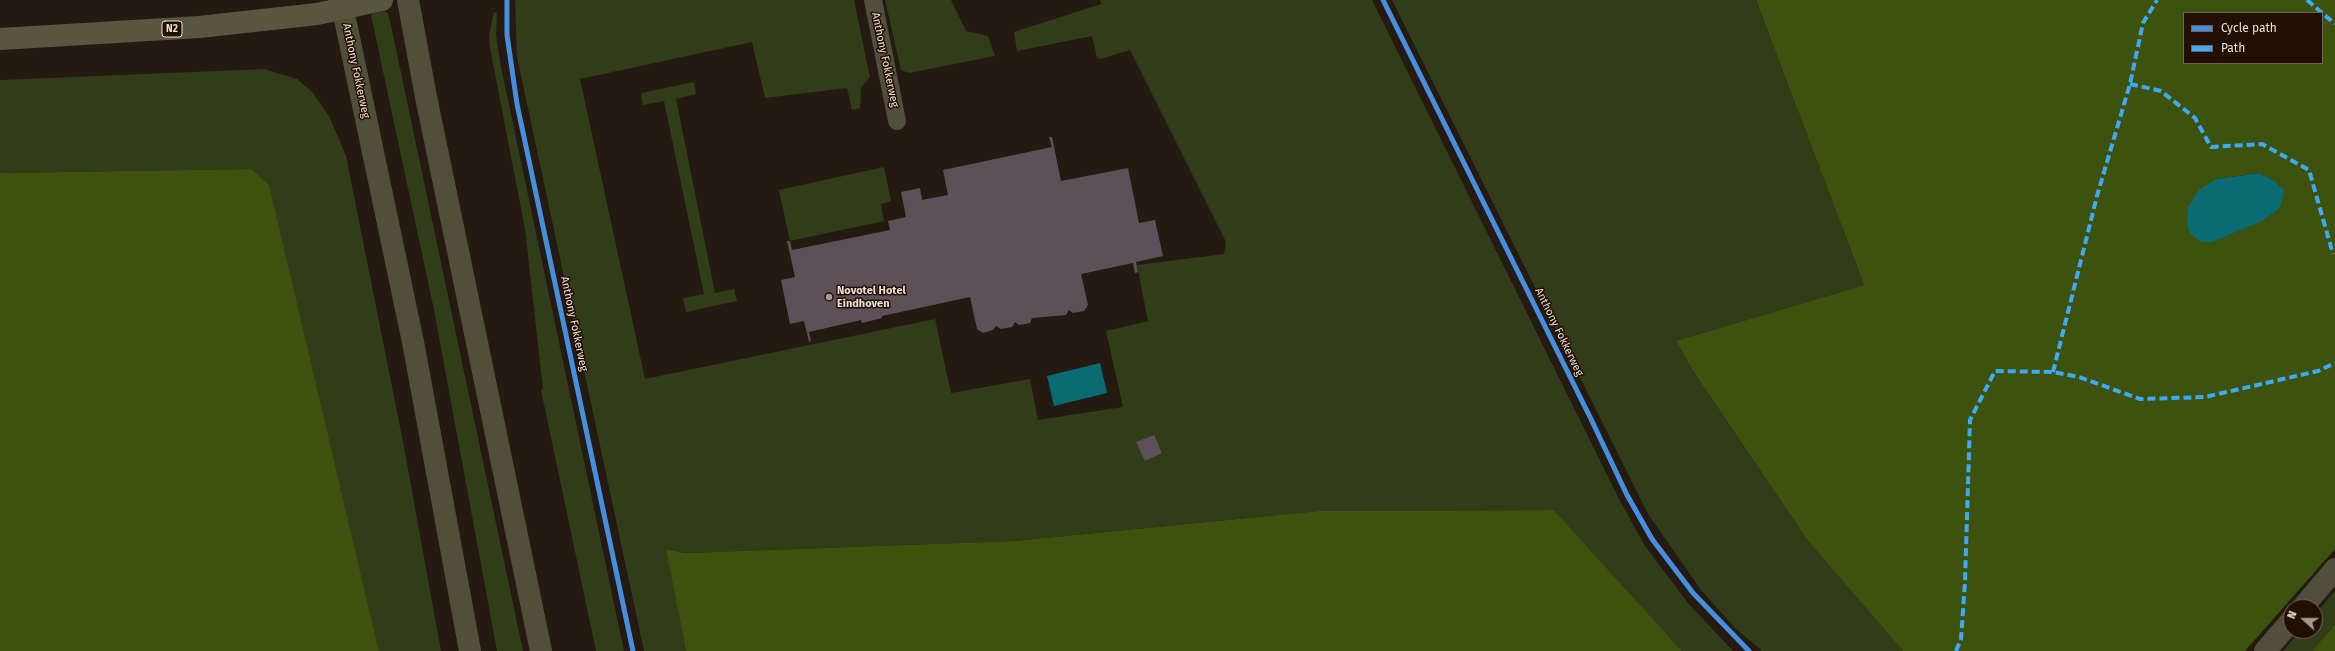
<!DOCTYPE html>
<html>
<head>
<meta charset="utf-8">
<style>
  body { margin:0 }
  #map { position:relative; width:2335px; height:651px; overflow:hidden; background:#241a12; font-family:"Fira Sans",sans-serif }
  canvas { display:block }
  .legend { position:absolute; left:2183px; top:12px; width:140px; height:52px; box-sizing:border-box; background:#220f03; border:1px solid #736257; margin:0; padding:5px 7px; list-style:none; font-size:12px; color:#ecdfd5 }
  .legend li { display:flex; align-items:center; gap:8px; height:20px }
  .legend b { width:20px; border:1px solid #736257 }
  .north { position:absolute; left:2283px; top:599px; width:40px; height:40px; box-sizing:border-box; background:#220f03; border:1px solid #736257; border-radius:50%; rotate:291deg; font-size:11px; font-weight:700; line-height:16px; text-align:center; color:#ecdfd5 }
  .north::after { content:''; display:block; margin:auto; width:14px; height:18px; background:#a69a91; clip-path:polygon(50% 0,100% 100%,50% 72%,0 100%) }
</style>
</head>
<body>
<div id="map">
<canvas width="2335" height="651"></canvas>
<ul class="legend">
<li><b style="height:5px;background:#468fdf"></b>Cycle path</li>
<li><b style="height:5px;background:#3fa9f5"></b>Path</li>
</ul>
<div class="north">N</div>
</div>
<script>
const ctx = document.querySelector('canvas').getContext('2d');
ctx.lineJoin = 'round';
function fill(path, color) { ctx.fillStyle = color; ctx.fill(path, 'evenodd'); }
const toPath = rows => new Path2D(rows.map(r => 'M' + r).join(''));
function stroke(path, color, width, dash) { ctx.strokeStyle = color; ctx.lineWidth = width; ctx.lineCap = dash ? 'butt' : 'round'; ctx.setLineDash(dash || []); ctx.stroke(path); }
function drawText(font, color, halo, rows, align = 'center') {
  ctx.font = font + ' "Fira Sans",sans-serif'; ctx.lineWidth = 3; ctx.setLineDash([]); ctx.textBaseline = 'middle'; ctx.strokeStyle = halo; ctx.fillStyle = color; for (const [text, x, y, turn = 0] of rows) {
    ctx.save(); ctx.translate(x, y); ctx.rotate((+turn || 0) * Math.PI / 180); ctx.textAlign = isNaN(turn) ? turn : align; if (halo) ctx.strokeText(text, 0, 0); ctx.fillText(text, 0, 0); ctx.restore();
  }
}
const green = toPath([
  [515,0,854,0,870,77,861,88,860,108,852,110,847,88,765,98,752,42,580,79,645,379,935,319,951,393,1030,379,1038,420,1123,407,1106,331,1148,321,1137,265,1224,254,1226,242,1130,50,1100,59,1097,58,1092,36,1017,51,1014,32,1101,4,1100,0,1372,0,1619,499,1645,546,1688,603,1733,651,1682,651,1554,510,1319,511,1014,541,685,553,667,549,686,651,644,651,517,57],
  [885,0,951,0,966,31,988,36,995,56,909,73,901,70],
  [1392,0,1756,0,1864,285,1676,341,1693,371,1808,541,1903,651,1762,651,1735,628,1701,590,1648,514],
  [384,11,388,13,393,35,523,651,497,651,434,310,371,15,374,13],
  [494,12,497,13,496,35,500,62,624,651,596,651,541,390,543,389,525,229,490,48,489,35],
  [264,69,297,79,313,93,329,116,346,156,404,447,441,651,379,651,268,185,251,169,0,173,0,80],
  [694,82,696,94,676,99,715,293,734,289,737,301,686,312,683,298,704,294,664,101,643,105,641,93],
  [884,167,891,201,881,204,884,221,790,241,779,190],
  [2335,591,2335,624,2312,651,2283,651,2300,631,2315,631,2315,614]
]);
const forest = toPath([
  [1756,0,2335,0,2335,549,2245,651,1903,651,1808,541,1693,371,1676,341,1864,285],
  [2184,13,2322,13,2322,63,2184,63],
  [2259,173,2273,180,2216,179],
  [251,169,269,185,379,651,0,651,0,173],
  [1554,510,1682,651,686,651,666,549,685,553,1014,541,1319,511],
  [2335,624,2335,651,2312,651]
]);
const water = toPath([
  [2259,173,2273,180,2284,190,2280,208,2262,221,2212,242,2202,242,2190,234,2187,222,2188,207,2199,190,2216,179],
  [1100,363,1107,393,1054,406,1047,376]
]);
const building = toPath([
  [1049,137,1052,137,1061,181,1128,168,1139,223,1155,220,1163,256,1136,262,1138,272,1135,273,1133,263,1081,274,1088,305,1084,311,1073,313,1069,310,1066,315,1032,318,1030,323,1019,325,1015,322,1012,327,1001,329,996,326,993,330,983,333,977,329,970,297,882,316,882,318,862,323,861,320,809,332,811,341,809,342,804,321,790,324,781,280,795,277,787,241,790,241,792,250,890,230,888,221,906,217,901,192,920,188,922,200,948,195,943,170,1052,147],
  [1154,435,1162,453,1145,461,1136,442]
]);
const lane = toPath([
  [873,0,897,121]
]);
const street = toPath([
  [2303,607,2335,569],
  [2265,651,2291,621]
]);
const secondary = toPath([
  [341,0,413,342,470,651],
  [408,0,426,97,541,651]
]);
const highway = toPath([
  [0,39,199,27,317,14,382,0]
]);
const quiet = toPath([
  [2307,0,2335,24],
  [2130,84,2161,91,2195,118,2211,147,2262,144,2309,170,2333,254],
  [2053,372,2097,196,2130,84,2143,23,2157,0],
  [1956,651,1961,639,1965,582,1970,420,1995,371,2053,372,2079,377,2140,399,2205,397,2318,371,2335,363]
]);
const cycleway = toPath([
  [507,0,507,35,517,104,633,651],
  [1383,0,1591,419,1627,495,1652,539,1693,593,1749,651]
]);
const markers = [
  [829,297,4,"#a69a91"]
];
const shields = [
  [172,29,20]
];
const shieldNames = [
  ["N2",172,29]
];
const streetNames = [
  ["Anthony Fokkerweg",885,60,78],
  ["Anthony Fokkerweg",356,71,78],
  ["Anthony Fokkerweg",574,324,78],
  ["Anthony Fokkerweg",1559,332,64]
];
const poiNames = [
  ["Novotel Hotel",837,291],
  ["Eindhoven",837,304]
];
fill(green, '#303d18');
fill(forest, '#3c520d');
fill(water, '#0b6b72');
fill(building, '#5e5058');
stroke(lane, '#514e3e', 18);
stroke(street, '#514e3e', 22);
stroke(secondary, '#514f39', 22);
stroke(highway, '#595640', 22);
stroke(quiet, '#3fa9f5', 4, [8, 4]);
stroke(cycleway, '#468fdf', 5);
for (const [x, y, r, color] of markers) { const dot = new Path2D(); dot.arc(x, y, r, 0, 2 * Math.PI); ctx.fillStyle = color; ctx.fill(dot); stroke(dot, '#220f03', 1.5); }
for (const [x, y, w] of shields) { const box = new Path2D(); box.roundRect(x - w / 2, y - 8, w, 16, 3); ctx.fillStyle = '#220f03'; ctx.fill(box); stroke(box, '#ecdfd5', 1); }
drawText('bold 10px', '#ecdfd5', null, shieldNames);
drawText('11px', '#ecdfd5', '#220f03', streetNames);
drawText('bold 11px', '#ecdfd5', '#220f03', poiNames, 'left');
</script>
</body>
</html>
